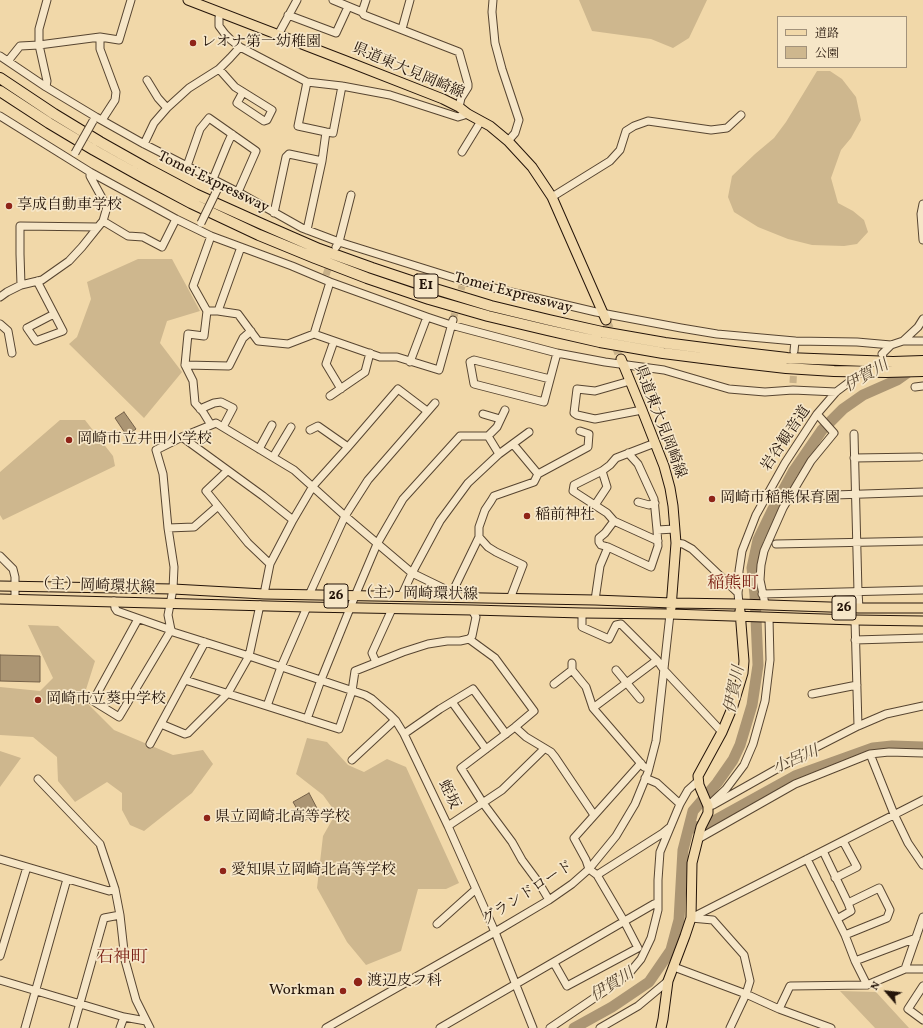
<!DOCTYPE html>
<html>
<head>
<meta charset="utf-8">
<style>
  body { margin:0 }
  #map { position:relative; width:923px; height:1028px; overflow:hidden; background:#f1d8a9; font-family:Vollkorn,"Noto Serif JP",serif }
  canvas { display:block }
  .legend { position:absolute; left:777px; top:16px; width:130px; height:52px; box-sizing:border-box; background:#f6e6c7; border:1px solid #a2927b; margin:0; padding:5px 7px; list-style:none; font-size:12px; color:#241409 }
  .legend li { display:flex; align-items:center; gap:8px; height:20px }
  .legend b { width:20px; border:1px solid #a2927b }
  .north { position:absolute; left:867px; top:972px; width:40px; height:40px; -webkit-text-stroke:3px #f6e6c7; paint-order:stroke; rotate:298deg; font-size:11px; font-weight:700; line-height:16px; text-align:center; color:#241409 }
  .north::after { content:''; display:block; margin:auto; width:14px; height:18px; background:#241409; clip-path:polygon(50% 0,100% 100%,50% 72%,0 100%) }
</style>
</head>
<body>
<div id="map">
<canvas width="923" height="1028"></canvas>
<ul class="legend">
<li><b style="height:5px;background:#f1d8a9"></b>道路</li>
<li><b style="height:11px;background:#ceb78e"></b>公園</li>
</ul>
<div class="north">N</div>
</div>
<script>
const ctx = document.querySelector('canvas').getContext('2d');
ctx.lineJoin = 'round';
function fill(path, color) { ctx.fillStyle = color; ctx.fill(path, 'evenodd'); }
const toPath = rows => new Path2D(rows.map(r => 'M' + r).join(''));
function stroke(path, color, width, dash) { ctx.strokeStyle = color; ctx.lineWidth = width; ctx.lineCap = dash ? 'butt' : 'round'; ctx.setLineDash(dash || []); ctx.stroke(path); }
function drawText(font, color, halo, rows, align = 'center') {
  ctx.font = font + ' Vollkorn,"Noto Serif JP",serif'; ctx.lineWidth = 3.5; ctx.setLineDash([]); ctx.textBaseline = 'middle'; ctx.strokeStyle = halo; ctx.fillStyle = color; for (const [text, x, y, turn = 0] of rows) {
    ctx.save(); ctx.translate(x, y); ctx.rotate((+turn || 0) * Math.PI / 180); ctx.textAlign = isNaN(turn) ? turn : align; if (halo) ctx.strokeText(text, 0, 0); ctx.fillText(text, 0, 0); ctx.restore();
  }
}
const green = toPath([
  [579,0,707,0,689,38,673,48,651,39,592,31],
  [817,71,830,71,842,79,856,97,861,120,851,138,841,150,831,178,838,203,853,211,864,220,868,232,857,244,844,246,812,245,788,239,758,227,734,212,728,197,732,176,755,154,774,138,786,122],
  [138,259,172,259,200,311,167,321,160,343,182,372,144,418,69,344,77,337,91,299,87,282],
  [60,420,85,420,113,456,115,466,3,520,0,515,0,472],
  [28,625,58,626,95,661,83,699,114,730,173,755,203,750,213,764,192,793,144,831,130,825,122,810,122,793,107,782,75,802,58,781,57,757,33,737,0,735,0,687,40,691,53,678],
  [307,738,327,742,348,765,364,772,387,759,406,767,459,883,446,889,418,889,401,951,366,965,347,942,317,888,323,836,336,813,323,795,296,774],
  [0,751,21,758,0,787],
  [840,991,876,992,909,1028,875,1028]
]);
const water = toPath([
  [124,412,136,429,127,436,115,418,124,412],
  [0,655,40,656,40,682,0,681,0,655],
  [309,793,319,812,304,821,293,802,309,793]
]);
const river = toPath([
  [693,828,710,823,795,776,873,748,892,746,923,747],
  [574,1028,612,1007,649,982,671,950,679,920,683,850,693,811,717,783,733,760,740,745,752,705,758,665,755,595,752,568,758,540,773,509,793,472,822,430,843,409,863,395,897,380,914,368]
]);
const minorTunnel = toPath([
  [326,275,331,260],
  [453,320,462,286],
  [793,383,794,365]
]);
const majorTunnel = toPath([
  [606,320,621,359]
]);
const minor = toPath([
  [333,0,362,12,364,15,459,52,468,84,468,87,461,98,459,107],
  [493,0,492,12,495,43,502,69,519,120,515,133,508,141],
  [220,12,219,18,219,26,225,34,231,40,240,47,307,82,342,86,390,95,458,117,468,114],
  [362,12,366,0],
  [288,15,336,33,348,7],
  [402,29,410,0],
  [278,35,297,0],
  [100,37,100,49,116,92,115,100,102,120],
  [0,56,46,87,96,117,144,144,238,192,302,228,339,242,464,281,596,312,681,328,717,334,795,341,857,342,891,345,903,341,923,341],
  [8,61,20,46,39,45,100,37,119,40,131,0],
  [219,69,235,87,272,110,267,120,264,121,237,103,243,92],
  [147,80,158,98,167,108],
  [307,82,298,126,326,132,333,133,342,86],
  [46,87,47,81,39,45,39,29,47,0],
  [0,116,90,172,90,176,107,207,103,221,98,227,82,247,69,261,42,280,21,285,7,292,0,297],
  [144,144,154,123,167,108,189,88,219,69,230,58,240,47],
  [462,152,481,121],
  [187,166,200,129,209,118,256,151,238,192],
  [90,172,176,219,211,236,292,266,330,282,427,317,451,325,557,353,605,362,664,370,729,389,765,392,793,390,836,392],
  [213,179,227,145,232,134],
  [552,197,610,161,620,150,626,131,634,126,648,121,711,130,727,128,741,115],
  [923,204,921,214,923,240],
  [274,213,286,157,289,154,322,161],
  [103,221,128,236,143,237,162,247,176,219],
  [307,230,322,161,326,132],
  [211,236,193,286,207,311,218,311,238,314,258,341,288,344,314,334,380,357,397,357,439,370,453,320],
  [336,247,339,242,351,195],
  [37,281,63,331,36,341,27,328,54,314],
  [21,285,20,254,20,226,98,227],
  [207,311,204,336,188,334,185,365,229,366,243,338,251,331],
  [218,311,241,247],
  [0,324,8,331,12,353],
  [314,334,330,282],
  [334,341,326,364,341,389],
  [903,341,918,327,923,319],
  [794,351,795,341],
  [882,354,891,345],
  [410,362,427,317],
  [185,365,193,381,195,403,203,412,211,425],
  [550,379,474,360,470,362,474,384,544,402,557,353],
  [630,381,595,391,577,389,574,413,577,415,595,419,642,410],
  [915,387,923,386],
  [330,396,365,372,370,353],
  [200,409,214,403,221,402,233,408,223,427],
  [483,414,500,419],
  [310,430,318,426,348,447],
  [854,434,858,592,859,608],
  [488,436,497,427,505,410],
  [182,437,263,496,293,520],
  [259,449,272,425],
  [273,457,291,427],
  [854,458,920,457],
  [227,471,206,491,248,543,270,564],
  [538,474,588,447,589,434,580,431],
  [805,496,923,492],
  [638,502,649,505,655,503],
  [595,505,607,487,602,471],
  [614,521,658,541],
  [168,528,194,527,218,506],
  [657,530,675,529],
  [479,537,488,547,496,552,523,565,510,599],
  [676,543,683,544,692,549,738,593],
  [776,544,923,541],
  [608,547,651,567,658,546,657,530,654,499,638,464,628,453],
  [0,556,13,569,15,577,15,599],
  [264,594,270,564,293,520,313,486,348,447,398,389,427,411],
  [762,594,923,590],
  [309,595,345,516,368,480,435,403],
  [401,597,412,573,440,521,468,483,499,454,529,432],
  [450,597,479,537,479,527,485,510,491,501,494,496,534,482,538,474,513,444],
  [595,600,600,566,608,547,601,545,599,542,599,538,605,533,614,521,607,513,573,491,574,485,602,471,610,465,616,458,655,443],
  [114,601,115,608,117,611,171,630,173,632,249,656,365,695,372,699,389,714,396,721,404,734,448,826,495,932,533,1028],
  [739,604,738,593,739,584,739,571,742,551,756,515,785,463,817,414,836,392,852,380],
  [765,604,760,580,761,565,764,551,783,508,811,461,834,433,817,414],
  [582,613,582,627,609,639,616,625,621,624,657,660,593,708],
  [138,619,93,701,119,717,171,630,168,615,173,589,174,567,168,528,163,474,156,450,182,437,216,423,294,470,345,516,412,573,445,589,444,597],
  [855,620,858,726],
  [469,639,495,658,534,711,515,727,461,768,483,803,512,842,522,860,539,883,549,900],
  [855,640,923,638],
  [657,660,664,670,722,732],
  [376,662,372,653,392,609],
  [572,663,572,670,586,687,593,708,644,767],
  [616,670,640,699],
  [185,680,339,729,352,691,355,671,403,652,428,644,447,641,460,641,469,639,472,636,476,617,472,610],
  [554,684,572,670],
  [812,694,857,685],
  [452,702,486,749],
  [267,706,281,667,307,607],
  [307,719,321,680,355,596,377,544,403,499,460,436,488,436,499,454],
  [161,724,185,734,188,733,228,693,249,656,260,605],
  [515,727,526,737,551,752,555,757,594,815],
  [404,734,440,709,473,689,506,734],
  [150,744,205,642],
  [870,754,894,814,908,843,923,865],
  [352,760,395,720],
  [641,763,574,838,586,860,589,869,597,875,663,833,669,828],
  [645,778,657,783,680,804],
  [38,779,100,844,115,889,120,915,125,960,136,1000,150,1028],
  [710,804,726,789,744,765,753,744,765,701,770,660,769,618],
  [708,806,713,805,807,752,858,726,886,714,923,706],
  [448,826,502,790,544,749],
  [698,839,795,784,870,754,889,752,923,753],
  [823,851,848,903],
  [0,859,109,891,115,889],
  [807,859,845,935,855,961,867,985],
  [835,878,857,867,843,841],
  [691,918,923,800],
  [691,918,713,920,744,955,750,981,746,994,730,1028],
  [837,919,851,911,848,903,879,888,890,910,887,918,845,935],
  [437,924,476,889],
  [0,956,27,867],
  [855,961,916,938],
  [554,963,567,986,638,948,624,921,597,875],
  [674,967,746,994,779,1009,831,1028],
  [905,969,923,917],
  [0,980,124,1017,146,1021],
  [923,986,908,1009,923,1020],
  [779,1009,790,986,867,985,905,969,923,969],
  [25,1028,67,879],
  [73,1028,104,918,120,915],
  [120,1028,124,1017],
  [326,1028,495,932,549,900,572,884,589,869,616,836,635,804,648,772,656,741,670,614],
  [440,1028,654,904],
  [550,1028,618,982,631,971,641,959,651,938,658,910,658,880,660,852,680,804,688,790,698,781],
  [600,1028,638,1006,668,981]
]);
const major = toPath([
  [188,0,346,61,443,99,459,107,468,114,490,126,508,141,532,167,552,197,606,320],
  [621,359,642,410,664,466,670,488,673,506,676,543,671,608],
  [0,586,173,589,264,594,595,600,672,603,739,604,859,608,923,608],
  [0,599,307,607,472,610,582,613,670,614,855,620,923,621],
  [661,1028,663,1019,668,981,685,936,691,918,692,863,701,827,708,813,708,806,699,785,698,776,722,732,733,706,743,673,744,661,740,611]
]);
const highway = toPath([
  [0,78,54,114,100,142,148,169,195,194,264,225,319,249,372,268,432,288,491,306,549,320,602,332,665,343,735,352,787,358,893,362,923,361],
  [0,91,49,123,94,150,144,178,191,203,259,235,315,258,367,278,429,299,488,316,547,330,600,342,663,353,734,362,786,368,834,371,886,372,923,371]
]);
const minorBridge = toPath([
  [75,153,93,121],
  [201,223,217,190]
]);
const markers = [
  [193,43,4,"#8f2418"],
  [9,206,4,"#8f2418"],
  [69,440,4,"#8f2418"],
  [712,499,4,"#8f2418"],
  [527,516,4,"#8f2418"],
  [38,700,4,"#8f2418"],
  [207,818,4,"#8f2418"],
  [223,871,4,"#8f2418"],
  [358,982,5,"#8f2418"],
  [343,991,4,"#8f2418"]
];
const shields = [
  [426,286,24],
  [336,596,24],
  [844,608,24]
];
const shieldNames = [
  ["E1",426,286],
  ["26",336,596],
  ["26",844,608]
];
const poiNames = [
  ["レオナ第一幼稚園",201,43],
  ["享成自動車学校",17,206],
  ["岡崎市立井田小学校",77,440],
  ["岡崎市稲熊保育園",720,499],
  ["稲前神社",535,516],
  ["岡崎市立葵中学校",46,700],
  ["県立岡崎北高等学校",215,818],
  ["愛知県立岡崎北高等学校",231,871],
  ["渡辺皮フ科",367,982],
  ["Workman",335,991,"right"]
];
const streetNames = [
  ["県道東大見岡崎線",408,72,23],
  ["Tomei Expressway",213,183,26],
  ["Tomei Expressway",513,294,15],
  ["県道東大見岡崎線",659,422,69],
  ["岩谷観音道",787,439,-56],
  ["（主）岡崎環状線",95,587,2],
  ["（主）岡崎環状線",418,595,1],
  ["蛭坂",448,795,64],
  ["グランドロード",528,894,-33]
];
const waterNames = [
  ["伊賀川",867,377,-30],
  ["伊賀川",736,690,-79],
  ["小呂川",796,761,-23],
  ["伊賀川",613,986,-32]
];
const quarterNames = [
  ["稲熊町",733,585],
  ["石神町",122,959]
];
fill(green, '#ceb78e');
fill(water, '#ab9573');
stroke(water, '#756149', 1);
stroke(river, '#ab9573', 11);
stroke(minorTunnel, '#c8b189', 7, [7, 3.5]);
stroke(majorTunnel, '#c8b189', 9, [9, 4.5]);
stroke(minor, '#574531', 9);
stroke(major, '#241409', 11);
stroke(highway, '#241409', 12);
stroke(minor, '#f6e6c7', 7);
stroke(major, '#f1d8a9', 9);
stroke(highway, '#f1d8a9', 10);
stroke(minorBridge, '#574531', 9, []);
stroke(minorBridge, '#f6e6c7', 7);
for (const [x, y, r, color] of markers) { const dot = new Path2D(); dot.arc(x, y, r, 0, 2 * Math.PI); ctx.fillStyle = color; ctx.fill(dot); stroke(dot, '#f6e6c7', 1.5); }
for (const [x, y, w] of shields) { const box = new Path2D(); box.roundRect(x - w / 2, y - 12, w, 24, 3); ctx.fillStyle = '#f6e6c7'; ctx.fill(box); stroke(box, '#241409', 1); }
drawText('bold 14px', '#241409', null, shieldNames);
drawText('15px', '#241409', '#f6e6c7', poiNames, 'left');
drawText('15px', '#241409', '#f6e6c7', streetNames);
drawText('italic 16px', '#5a4833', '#f6e6c7', waterNames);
drawText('17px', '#7a1f14', '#f6e6c7', quarterNames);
</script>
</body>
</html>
